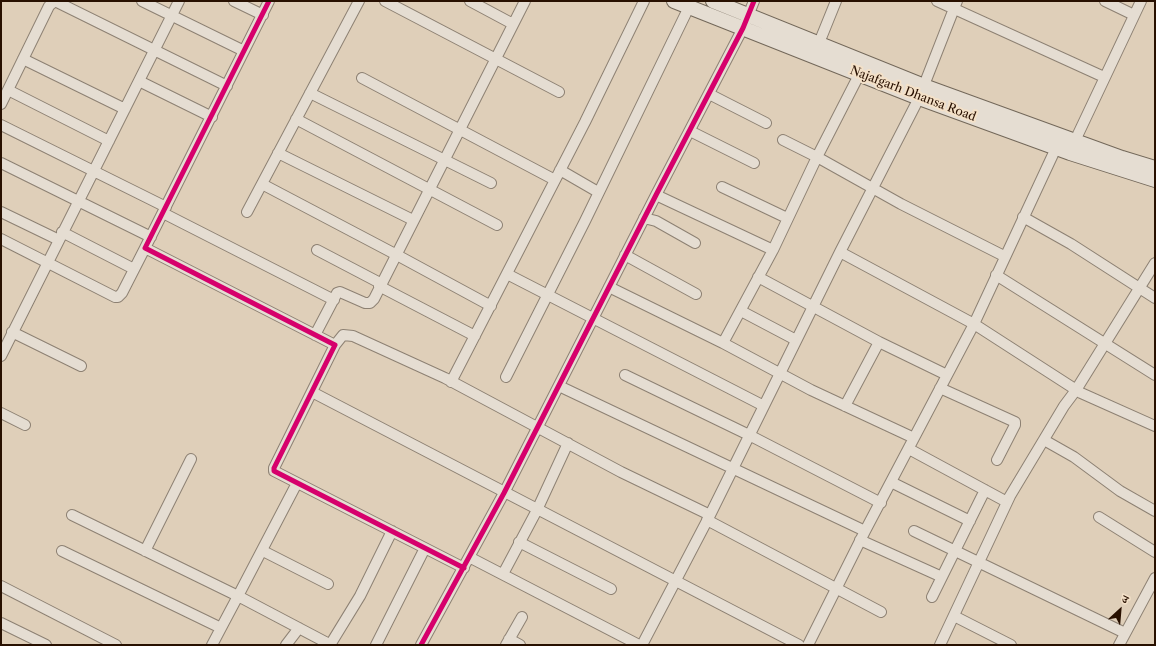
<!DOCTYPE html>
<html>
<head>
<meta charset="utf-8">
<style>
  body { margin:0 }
  #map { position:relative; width:1156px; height:646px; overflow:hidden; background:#dfcfb9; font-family:"Libre Caslon Text","Noto Serif Devanagari",serif }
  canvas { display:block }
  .frame { position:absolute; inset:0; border:2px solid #281000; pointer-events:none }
  .north { position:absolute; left:1100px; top:590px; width:40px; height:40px; -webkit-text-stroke:3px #f4e1c8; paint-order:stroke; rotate:26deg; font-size:11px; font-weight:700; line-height:16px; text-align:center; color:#281000 }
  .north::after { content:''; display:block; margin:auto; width:14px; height:18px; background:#281000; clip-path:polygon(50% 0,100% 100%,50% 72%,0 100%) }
</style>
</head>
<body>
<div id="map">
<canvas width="1156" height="646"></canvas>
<div class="frame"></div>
<div class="north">उ</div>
</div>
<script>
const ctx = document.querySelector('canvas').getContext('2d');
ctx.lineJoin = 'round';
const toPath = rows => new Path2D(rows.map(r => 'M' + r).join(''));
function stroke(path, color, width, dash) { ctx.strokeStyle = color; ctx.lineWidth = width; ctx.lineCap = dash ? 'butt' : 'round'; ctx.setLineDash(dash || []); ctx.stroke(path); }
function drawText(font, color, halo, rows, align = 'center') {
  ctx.font = font + ' "Libre Caslon Text",serif'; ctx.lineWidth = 4; ctx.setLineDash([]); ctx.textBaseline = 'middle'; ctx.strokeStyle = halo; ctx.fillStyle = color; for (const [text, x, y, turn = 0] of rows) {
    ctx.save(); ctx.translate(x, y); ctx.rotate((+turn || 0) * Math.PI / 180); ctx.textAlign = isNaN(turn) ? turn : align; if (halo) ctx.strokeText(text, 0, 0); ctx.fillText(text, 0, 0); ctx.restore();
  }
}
const minor = toPath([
  [142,1,244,51],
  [234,1,263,15],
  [269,1,145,248,335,345,274,468,274,471,464,568],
  [385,1,559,92],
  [470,1,513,24],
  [937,1,1104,77],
  [1105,1,1134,15],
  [819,43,836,1],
  [23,59,125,109],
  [362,78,555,180],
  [139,81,212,117],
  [8,90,109,141],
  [310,93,491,183],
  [709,94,766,123],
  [1,104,49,6,55,1,227,86],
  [296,119,497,225],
  [1,125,166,207],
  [690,131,754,163],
  [783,140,817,157,901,204,1004,256],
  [1072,147,1141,1],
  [278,153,413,220],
  [1,163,151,237],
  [560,170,598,192],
  [262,184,395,254,491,306],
  [722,187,787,218],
  [656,195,773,250],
  [1,212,59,240],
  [247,212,359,1],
  [163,213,334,300],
  [1023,217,1071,244,1155,298],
  [644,218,656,221,695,243],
  [62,232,134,269],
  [1,239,115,297,118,297,122,293,145,248],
  [317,250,380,283],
  [840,252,974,324,1081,393,1155,426],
  [625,255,696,294],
  [507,274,764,406],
  [996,275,1155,375],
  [758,277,879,342,947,375],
  [379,286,475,336],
  [609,287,723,343,811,390,914,438],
  [741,311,796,340],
  [12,332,81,366],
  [315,335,337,293,340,292,365,303,370,303,374,299,525,1],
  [723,343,773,250,817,157,860,73],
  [335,345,343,335,353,336,445,378,621,472,710,515],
  [1,356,179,1],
  [625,375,749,435,881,503],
  [506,377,585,221,689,7],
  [451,382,585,122,644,1],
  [559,386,865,531],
  [940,388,1015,422,1015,425,997,460],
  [312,392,799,645],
  [845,406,879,342],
  [1,413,25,425],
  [1044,440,1074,457,1120,491,1155,511],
  [909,449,1007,502],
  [891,482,970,521],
  [297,483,238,596,331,645],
  [72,515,238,596,221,628],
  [1099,517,1155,552],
  [707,520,881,612],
  [914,531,1125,633],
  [860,540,942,577],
  [519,542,611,589],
  [62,551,221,628,212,645],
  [145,551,191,459],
  [263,551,328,584],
  [469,557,639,645],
  [503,574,537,510,568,443],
  [1,586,116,645],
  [932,597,985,490],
  [954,616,1011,645],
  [1,623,46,645],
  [509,639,520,645],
  [286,645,299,628],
  [330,645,360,596,392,531],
  [376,645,425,548],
  [421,645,504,493,656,195,743,28,754,1],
  [506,645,522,617],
  [642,645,710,515,840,252,919,98,957,1],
  [808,645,865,531,974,324,1056,148],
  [940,645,1010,496,1064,406,1076,390,1155,263],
  [1119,645,1155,578]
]);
const secondary = toPath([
  [674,1,919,98,1070,153,1155,180],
  [713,1,924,86,1122,158,1155,168]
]);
const cycleway = toPath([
  [269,1,145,248,335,345,274,468,274,471,464,568],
  [421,645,504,493,656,195,743,28,754,1]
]);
const streetNames = [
  ["Najafgarh Dhansa Road",913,94,21]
];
stroke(minor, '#8d8173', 12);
stroke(secondary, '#73685a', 16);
stroke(minor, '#e5ddd2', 10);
stroke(secondary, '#e5ddd2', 14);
stroke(cycleway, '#d6006c', 5);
drawText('12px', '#281000', '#f4e1c8', streetNames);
</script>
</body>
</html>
